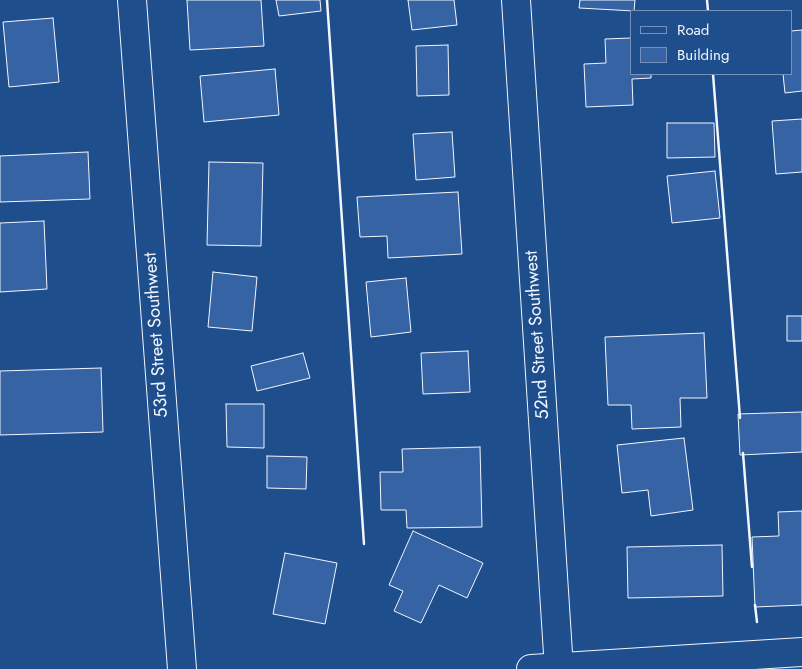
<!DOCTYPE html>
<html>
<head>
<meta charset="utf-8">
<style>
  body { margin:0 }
  #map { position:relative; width:802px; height:669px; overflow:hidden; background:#1f4e8c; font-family:Jost,sans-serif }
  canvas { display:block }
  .legend { position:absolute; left:630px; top:10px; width:162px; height:65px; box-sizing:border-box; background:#1f4e8c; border:1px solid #7391ba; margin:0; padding:6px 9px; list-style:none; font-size:15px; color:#f2f6ff }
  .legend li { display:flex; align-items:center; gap:10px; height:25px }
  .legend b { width:25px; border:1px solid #7391ba }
</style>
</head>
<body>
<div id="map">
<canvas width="802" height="669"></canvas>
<ul class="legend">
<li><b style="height:6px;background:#1f4e8c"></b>Road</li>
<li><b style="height:14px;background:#3563a3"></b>Building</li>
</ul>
</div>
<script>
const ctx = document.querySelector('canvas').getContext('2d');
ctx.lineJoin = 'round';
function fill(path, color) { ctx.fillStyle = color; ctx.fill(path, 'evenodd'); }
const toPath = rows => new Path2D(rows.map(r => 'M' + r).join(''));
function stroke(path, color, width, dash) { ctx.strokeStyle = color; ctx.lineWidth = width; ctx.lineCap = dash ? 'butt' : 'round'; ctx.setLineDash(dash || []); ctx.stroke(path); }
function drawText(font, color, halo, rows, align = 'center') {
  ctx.font = font + ' Jost,sans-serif'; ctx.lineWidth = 4; ctx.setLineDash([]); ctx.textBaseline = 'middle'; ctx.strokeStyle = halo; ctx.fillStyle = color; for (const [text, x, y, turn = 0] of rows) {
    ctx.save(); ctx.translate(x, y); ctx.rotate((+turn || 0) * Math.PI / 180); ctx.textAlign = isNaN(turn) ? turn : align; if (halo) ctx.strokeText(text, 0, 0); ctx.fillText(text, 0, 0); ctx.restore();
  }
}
const building = toPath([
  [187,0,261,0,264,46,190,50,187,0],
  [276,0,320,0,321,11,279,16,276,0],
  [408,0,454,0,457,25,412,30,408,0],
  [580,0,635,0,634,11,579,8,580,0],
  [53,18,59,82,9,87,3,22,53,18],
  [802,30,802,91,785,93,783,74,791,74,791,31,802,30],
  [631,38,631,74,651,74,651,78,632,79,633,105,586,107,584,64,606,63,605,39,631,38],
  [448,45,449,95,417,96,416,46,448,45],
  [275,69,279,115,204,122,200,76,275,69],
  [802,119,802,172,776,174,772,121,802,119],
  [667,123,714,123,715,157,667,158,667,123],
  [452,132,455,177,416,180,413,134,452,132],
  [88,152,90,199,0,202,0,156,88,152],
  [209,162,263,163,261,246,207,245,209,162],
  [715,171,720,218,672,223,667,176,715,171],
  [458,192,462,254,388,258,387,236,360,237,357,197,458,192],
  [44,221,47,289,0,292,0,223,44,221],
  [213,272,257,277,252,331,208,327,213,272],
  [406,278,411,332,371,337,366,282,406,278],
  [787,316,802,316,802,341,787,341,787,316],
  [704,333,707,398,680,398,681,427,632,429,631,405,608,405,605,337,704,333],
  [468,351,470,392,423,394,421,353,468,351],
  [303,353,310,378,257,391,251,366,303,353],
  [101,368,103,432,0,435,0,371,101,368],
  [226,404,264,404,264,448,227,447,226,404],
  [802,412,802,452,740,455,738,414,802,412],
  [684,438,693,510,651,516,648,490,622,493,617,445,684,438],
  [480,447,482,527,407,528,406,510,381,510,380,472,403,472,402,449,480,447],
  [267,456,307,457,306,489,267,488,267,456],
  [802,511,802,605,755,607,752,537,779,536,778,512,802,511],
  [413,531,483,563,467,598,439,585,421,623,394,611,403,591,389,585,413,531],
  [722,545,723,596,628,598,627,547,722,545],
  [285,553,337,563,325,624,273,614,285,553]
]);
const street = toPath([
  [132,0,182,669],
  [516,0,559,669]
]);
const secondary = toPath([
  [531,669,802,652]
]);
const wall = toPath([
  [327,0,364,544],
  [707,0,708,11],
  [713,74,740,418],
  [743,453,752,567],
  [755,605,757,622]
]);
const streetNames = [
  ["53rd Street Southwest",157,335,-94],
  ["52nd Street Southwest",538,335,-94]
];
fill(building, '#3563a3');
stroke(building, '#f2f6ff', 1);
stroke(street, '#f2f6ff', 30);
stroke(secondary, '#f2f6ff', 30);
stroke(street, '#1f4e8c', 28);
stroke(secondary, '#1f4e8c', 28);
stroke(wall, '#f2f6ff', 2.5);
drawText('18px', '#f2f6ff', '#1f4e8c', streetNames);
</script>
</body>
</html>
